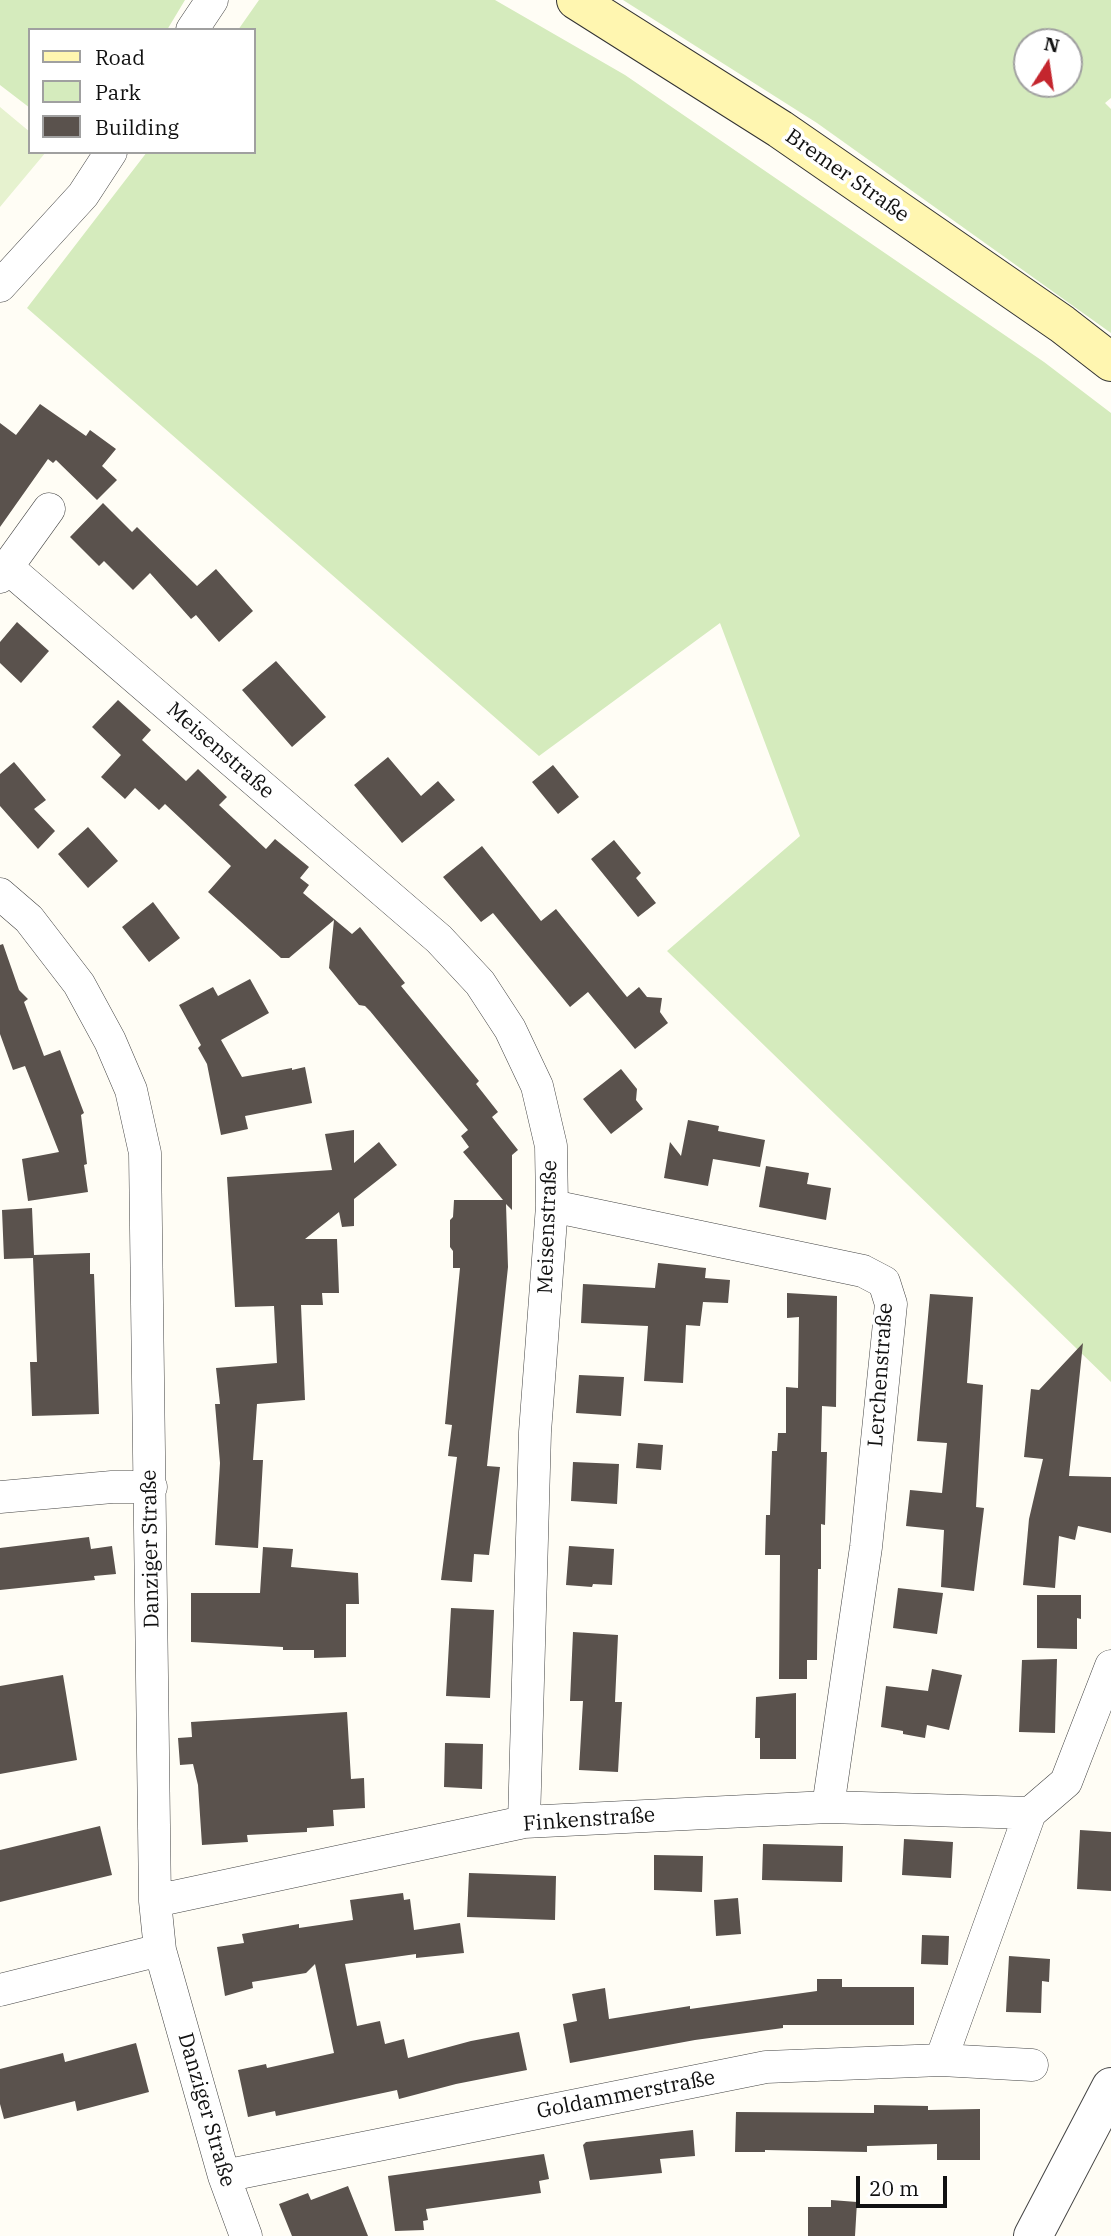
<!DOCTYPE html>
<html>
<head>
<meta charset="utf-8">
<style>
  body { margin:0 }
  #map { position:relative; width:1111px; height:2236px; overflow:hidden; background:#fffdf5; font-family:"IBM Plex Serif",serif }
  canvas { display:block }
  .legend { position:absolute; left:28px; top:28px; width:228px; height:126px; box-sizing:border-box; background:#fff; border:2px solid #a0a0a0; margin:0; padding:9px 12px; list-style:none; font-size:21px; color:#111 }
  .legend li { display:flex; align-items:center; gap:14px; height:35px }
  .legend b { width:35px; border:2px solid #a0a0a0 }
  .north { position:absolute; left:1013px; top:28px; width:70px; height:70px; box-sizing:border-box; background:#fff; border:2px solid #a0a0a0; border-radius:50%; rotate:12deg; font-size:19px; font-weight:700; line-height:28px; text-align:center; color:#111 }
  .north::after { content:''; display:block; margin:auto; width:24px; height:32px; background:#c4262e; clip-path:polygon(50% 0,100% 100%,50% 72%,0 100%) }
  .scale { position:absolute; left:856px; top:2176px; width:91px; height:32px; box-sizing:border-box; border:4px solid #111; border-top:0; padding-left:9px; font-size:21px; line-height:24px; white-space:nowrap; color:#111; -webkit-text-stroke:5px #fff; paint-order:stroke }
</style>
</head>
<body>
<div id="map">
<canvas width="1111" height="2236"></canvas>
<ul class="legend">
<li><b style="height:9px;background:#fff6b0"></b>Road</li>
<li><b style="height:19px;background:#d5ebbd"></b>Park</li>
<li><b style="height:19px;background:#5a524d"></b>Building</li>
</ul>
<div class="north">N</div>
<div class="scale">20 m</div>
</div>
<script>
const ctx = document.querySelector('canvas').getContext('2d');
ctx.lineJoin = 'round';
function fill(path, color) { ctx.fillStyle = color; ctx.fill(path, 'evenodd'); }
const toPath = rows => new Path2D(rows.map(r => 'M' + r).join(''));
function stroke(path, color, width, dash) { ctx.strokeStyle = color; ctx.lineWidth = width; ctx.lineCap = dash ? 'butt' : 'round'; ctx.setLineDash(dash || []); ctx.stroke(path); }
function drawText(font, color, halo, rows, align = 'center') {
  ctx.font = font + ' "IBM Plex Serif",serif'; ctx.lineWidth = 7; ctx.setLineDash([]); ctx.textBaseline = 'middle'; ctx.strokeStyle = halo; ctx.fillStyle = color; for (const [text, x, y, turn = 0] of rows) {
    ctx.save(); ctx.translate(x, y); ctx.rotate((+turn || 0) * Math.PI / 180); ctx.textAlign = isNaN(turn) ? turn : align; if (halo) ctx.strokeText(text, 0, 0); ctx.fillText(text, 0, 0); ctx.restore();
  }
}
const green = toPath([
  [0,0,185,0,167,30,30,30,30,108,0,85],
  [259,0,495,0,625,75,1044,362,1111,413,1111,1382,667,951,800,836,720,623,539,756,27,308,147,152,254,152,254,30,238,30],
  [623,0,1111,0,1111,98,1105,103,1111,109,1111,333,817,123],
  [1069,42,1069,84,1027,84,1027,42]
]);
const pitch = toPath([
  [0,107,30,132,30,152,46,152,0,207]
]);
const building = toPath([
  [40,404,86,436,90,430,116,449,102,466,117,480,97,500,56,460,53,463,48,459,0,527,0,423,16,435],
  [103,503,132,532,137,527,197,586,216,569,253,611,219,642,196,615,191,619,150,573,133,590,104,561,99,566,70,537],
  [17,622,49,651,21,683,0,663,0,642],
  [276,661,326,717,292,747,242,690],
  [118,700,151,730,142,740,186,781,198,769,227,797,219,805,266,849,275,839,309,867,300,878,309,885,303,893,352,934,360,927,405,983,401,986,479,1081,476,1084,498,1112,492,1117,518,1150,512,1155,512,1210,506,1204,508,1267,487,1466,500,1467,489,1555,474,1554,472,1582,441,1580,457,1457,448,1456,452,1425,445,1424,460,1268,453,1268,453,1251,450,1247,450,1220,453,1217,454,1200,503,1200,463,1152,469,1147,461,1136,468,1130,370,1011,365,1006,359,1005,329,968,334,920,289,958,281,958,208,892,231,866,165,804,159,810,135,788,125,799,101,777,121,755,92,727],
  [388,757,421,796,438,781,455,800,402,843,354,785],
  [14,762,46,800,34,809,55,831,38,849,0,806,0,774],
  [553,765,579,797,558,814,532,782],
  [88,827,118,861,88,888,58,854],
  [614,840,641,873,636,878,656,903,638,917,591,859],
  [482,846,541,921,556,909,627,997,639,987,647,997,662,998,660,1012,668,1023,635,1049,588,992,570,1007,493,913,481,922,443,877],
  [153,902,180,938,149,962,122,927],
  [3,944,19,990,28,999,24,1002,44,1056,60,1050,84,1113,81,1115,87,1164,84,1165,88,1192,28,1201,22,1159,59,1152,25,1066,13,1070,0,1034,0,945],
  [250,979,269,1013,221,1040,242,1077,292,1068,292,1070,305,1067,312,1103,245,1116,248,1129,221,1135,207,1064,198,1048,201,1045,179,1005,213,987,218,996],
  [621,1069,637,1089,636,1100,643,1109,611,1134,583,1099],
  [688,1120,719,1126,718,1131,765,1140,760,1167,713,1159,708,1186,664,1178,670,1142,681,1156],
  [354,1130,354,1163,379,1142,397,1165,354,1199,354,1226,342,1227,339,1212,305,1239,337,1239,339,1293,322,1293,323,1305,301,1305,305,1400,257,1404,253,1460,263,1460,258,1548,215,1545,220,1463,215,1404,220,1404,216,1368,277,1363,274,1306,235,1307,227,1177,332,1170,325,1134],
  [766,1166,809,1173,807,1184,831,1188,826,1220,759,1207],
  [32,1208,34,1255,90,1253,90,1274,94,1274,99,1414,32,1416,30,1362,37,1362,33,1258,4,1259,2,1210],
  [658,1263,706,1268,705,1278,730,1280,728,1303,703,1302,700,1326,686,1325,683,1383,644,1381,648,1326,581,1323,583,1284,655,1288],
  [787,1293,837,1296,836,1407,822,1406,821,1452,827,1452,825,1525,821,1524,821,1569,818,1569,817,1660,807,1660,807,1679,779,1679,780,1555,765,1555,766,1515,770,1515,772,1451,777,1451,778,1433,786,1433,786,1387,798,1388,799,1317,787,1318],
  [930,1294,973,1297,967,1383,983,1385,976,1507,984,1508,974,1591,941,1587,944,1530,906,1526,910,1490,942,1493,947,1443,917,1441],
  [1083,1343,1069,1476,1111,1477,1111,1533,1078,1526,1075,1540,1059,1536,1055,1588,1023,1585,1029,1519,1043,1459,1024,1457,1031,1389,1039,1390],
  [579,1375,624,1377,621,1416,576,1413],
  [638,1443,663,1445,661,1470,636,1468],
  [573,1462,619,1464,617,1504,571,1501],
  [89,1537,91,1549,112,1546,116,1574,94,1576,95,1580,0,1590,0,1548],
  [569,1546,614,1549,612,1585,593,1584,592,1587,566,1585],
  [263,1547,293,1549,291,1567,358,1573,359,1604,346,1604,346,1657,314,1658,314,1650,283,1650,283,1647,191,1642,191,1593,260,1593],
  [898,1588,943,1593,937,1634,893,1628],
  [1037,1595,1081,1595,1081,1619,1077,1618,1077,1649,1037,1648],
  [451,1608,494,1610,490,1698,446,1696],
  [573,1632,618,1635,615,1702,622,1702,618,1772,579,1770,583,1701,570,1701],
  [1057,1659,1055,1733,1019,1732,1022,1660],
  [932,1669,962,1675,949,1730,927,1725,925,1738,903,1734,903,1731,881,1727,886,1686,928,1691],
  [63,1675,77,1760,0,1774,0,1686],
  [796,1693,796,1759,760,1759,760,1738,755,1738,756,1697],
  [347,1712,351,1779,364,1778,365,1808,333,1810,334,1826,307,1828,307,1832,247,1835,248,1842,202,1845,198,1785,193,1764,180,1765,178,1738,192,1737,191,1722],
  [445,1743,483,1744,482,1789,444,1787],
  [100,1826,112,1875,0,1902,0,1850],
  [1080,1830,1111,1832,1111,1891,1077,1889],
  [904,1839,953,1842,951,1878,902,1875],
  [763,1844,843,1846,842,1882,762,1880],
  [654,1855,703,1856,702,1892,654,1890],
  [469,1873,556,1876,555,1920,467,1917],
  [403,1893,404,1900,410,1899,414,1930,460,1923,464,1953,416,1958,416,1954,345,1964,357,2026,380,2021,385,2044,404,2039,408,2058,471,2041,519,2032,527,2070,456,2084,399,2099,397,2090,276,2116,275,2111,248,2117,238,2070,266,2064,267,2068,334,2053,315,1964,306,1973,252,1982,253,1988,225,1996,217,1947,244,1943,242,1934,299,1924,299,1928,353,1920,350,1900],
  [738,1898,741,1934,716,1936,714,1900],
  [922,1935,949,1936,948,1965,921,1964],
  [1009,1956,1050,1959,1049,1982,1042,1981,1041,2013,1006,2012],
  [817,1979,842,1979,842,1987,914,1987,914,2025,783,2025,783,2028,695,2040,570,2063,563,2024,577,2021,572,1994,605,1988,609,2019,690,2006,690,2009,817,1991],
  [136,2043,149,2092,77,2111,75,2101,4,2119,0,2104,0,2069,63,2053,65,2062],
  [874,2105,928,2106,928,2110,980,2109,980,2160,937,2160,937,2144,867,2146,867,2152,765,2150,765,2152,735,2152,736,2112,874,2113],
  [693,2130,695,2156,660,2159,662,2173,590,2180,583,2145,586,2142],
  [544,2154,549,2179,539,2181,541,2193,426,2209,428,2220,423,2221,424,2230,395,2231,388,2176],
  [348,2186,368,2236,292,2236,279,2204,308,2193,311,2200],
  [831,2200,857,2202,855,2236,808,2236,808,2207,831,2207]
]);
const minor = toPath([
  [192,30,212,0],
  [0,286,83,195,111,152],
  [8,568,439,939,480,983,510,1029,537,1086,551,1146,552,1206,535,1432,524,1822],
  [0,577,49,509],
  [0,894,29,919,79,984,110,1041,131,1090,145,1153,155,1901,160,1950,224,2176,246,2236],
  [552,1206,863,1271,884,1282,891,1304,866,1547,828,1807],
  [0,1497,112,1487,151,1487],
  [155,1901,524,1822,828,1807,1030,1813],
  [0,1990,160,1950],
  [941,2060,1030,1813,1066,1782,1111,1666],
  [224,2176,766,2067,941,2060,1032,2065]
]);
const tertiary = toPath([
  [1033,2236,1111,2087]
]);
const secondary = toPath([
  [576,0,780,129,1062,324,1111,362]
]);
const streetNames = [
  ["Bremer Straße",847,176,35],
  ["Meisenstraße",220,751,41],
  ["Meisenstraße",548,1227,-88],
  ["Lerchenstraße",881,1375,-86],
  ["Danziger Straße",151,1549,-91],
  ["Finkenstraße",589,1820,-4],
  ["Goldammerstraße",626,2095,-11],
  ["Danziger Straße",206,2110,74]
];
fill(green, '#d5ebbd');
fill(pitch, '#e6f2cf');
fill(building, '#5a524d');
stroke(minor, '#444', 33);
stroke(tertiary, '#444', 40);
stroke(secondary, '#333', 40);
stroke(minor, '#fff', 32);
stroke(tertiary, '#fff', 38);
stroke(secondary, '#fff6b0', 38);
drawText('21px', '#111', '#fff', streetNames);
</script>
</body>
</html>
